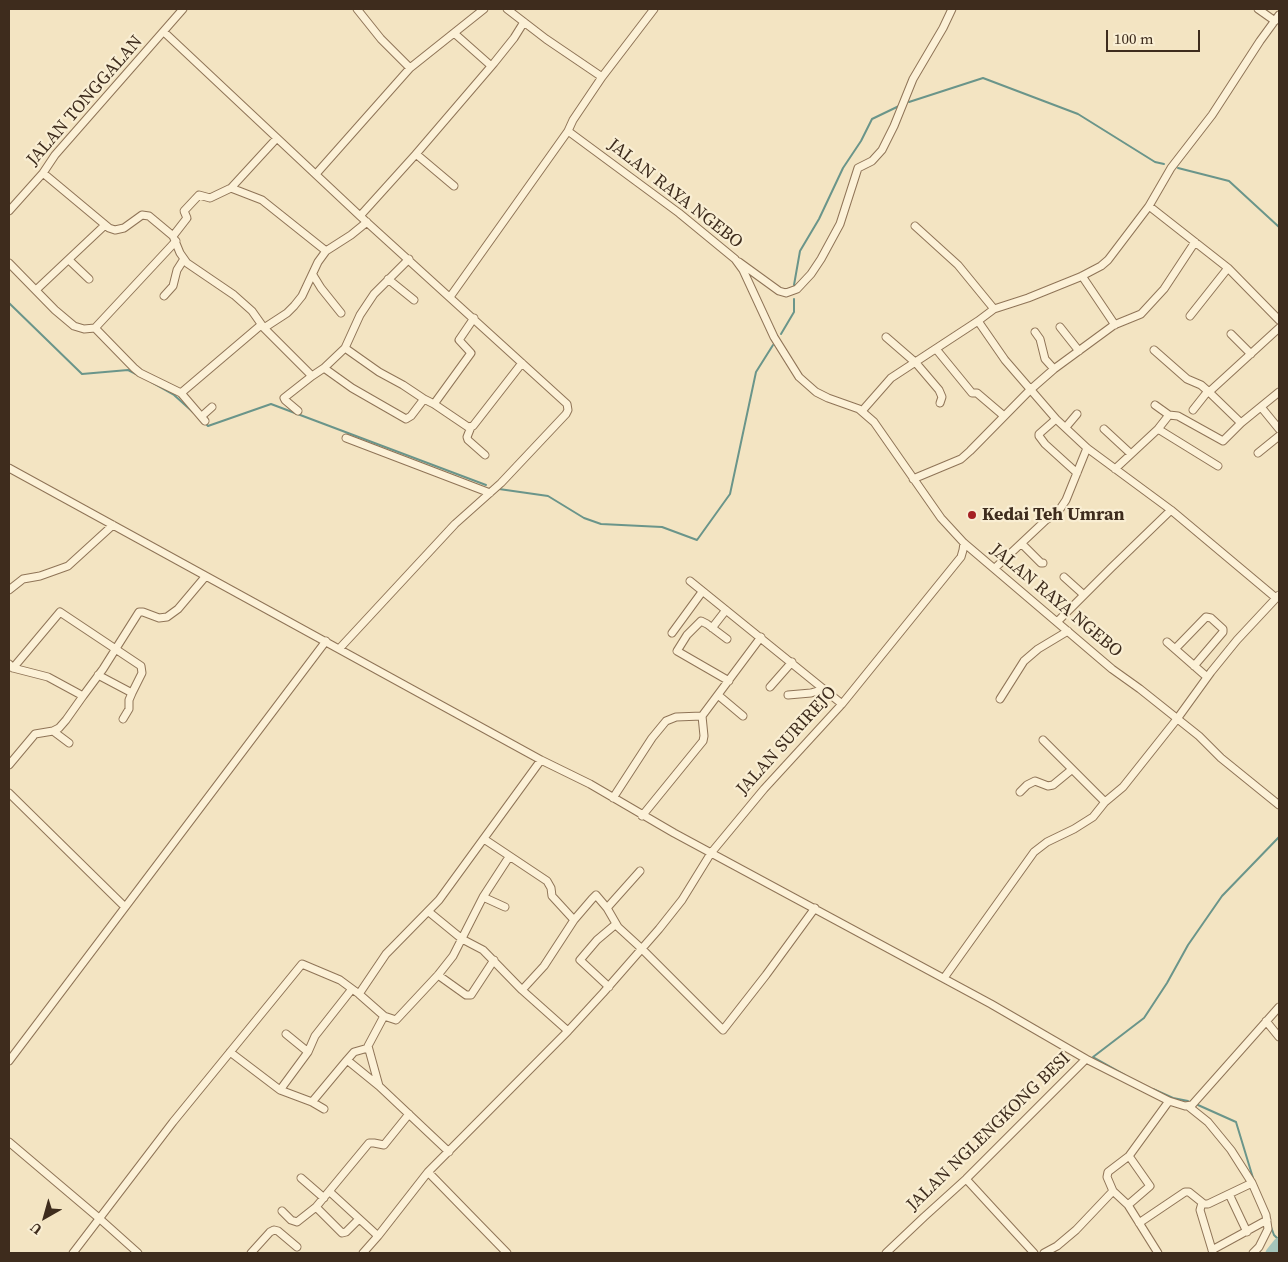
<!DOCTYPE html>
<html>
<head>
<meta charset="utf-8">
<style>
  body { margin:0 }
  #map { position:relative; width:1288px; height:1262px; overflow:hidden; background:#f3e4c2; font-family:"Source Serif 4",serif }
  canvas { display:block }
  .frame { position:absolute; inset:0; border:10px solid #3e2c1d; pointer-events:none }
  .north { position:absolute; left:20px; top:1192px; width:50px; height:50px; -webkit-text-stroke:4px #f9eed3; paint-order:stroke; rotate:218deg; font-size:14px; font-weight:700; line-height:20px; text-align:center; color:#3e2c1d }
  .north::after { content:''; display:block; margin:auto; width:18px; height:22px; background:#3e2c1d; clip-path:polygon(50% 0,100% 100%,50% 72%,0 100%) }
  .scale { position:absolute; left:1106px; top:30px; width:94px; height:22px; box-sizing:border-box; border:2px solid #3e2c1d; border-top:0; padding-left:6px; font-size:15px; line-height:18px; white-space:nowrap; color:#3e2c1d; -webkit-text-stroke:4px #f9eed3; paint-order:stroke }
</style>
</head>
<body>
<div id="map">
<canvas width="1288" height="1262"></canvas>
<div class="frame"></div>
<div class="north">U</div>
<div class="scale">100 m</div>
</div>
<script>
const ctx = document.querySelector('canvas').getContext('2d');
ctx.lineJoin = 'round';
const toPath = rows => new Path2D(rows.map(r => 'M' + r).join(''));
function stroke(path, color, width, dash) { ctx.strokeStyle = color; ctx.lineWidth = width; ctx.lineCap = dash ? 'butt' : 'round'; ctx.setLineDash(dash || []); ctx.stroke(path); }
function drawText(font, color, halo, rows, align = 'center') {
  ctx.font = font + ' "Source Serif 4",serif'; ctx.lineWidth = 4.5; ctx.setLineDash([]); ctx.textBaseline = 'middle'; ctx.strokeStyle = halo; ctx.fillStyle = color; for (const [text, x, y, turn = 0] of rows) {
    ctx.save(); ctx.translate(x, y); ctx.rotate((+turn || 0) * Math.PI / 180); ctx.textAlign = isNaN(turn) ? turn : align; if (halo) ctx.strokeText(text, 0, 0); ctx.fillText(text, 0, 0); ctx.restore();
  }
}
const stream = toPath([
  [909,102,983,78,1078,114,1155,162,1164,164],
  [1178,168,1229,181,1279,227],
  [794,285,800,251,819,219,843,168,861,141,872,119,899,106],
  [9,303,82,374,128,370,136,374],
  [781,334,794,312,794,299],
  [151,382,174,395,194,413],
  [205,423,208,426,271,404,486,485],
  [499,489,548,496,584,518,601,524,662,527,697,540,730,494,756,372,773,345],
  [1125,1075,1093,1057,1144,1018,1167,983,1188,945,1222,896,1279,837],
  [1153,1089,1173,1098,1188,1101],
  [1198,1105,1236,1122,1253,1178],
  [1271,1227,1274,1235,1279,1240]
]);
const river = toPath([
  [1271,1253,1279,1243]
]);
const minor = toPath([
  [357,9,381,39,410,68],
  [1258,9,1275,21],
  [164,32,360,216,567,404,568,410,566,414,501,483,455,524,339,649],
  [454,33,489,64],
  [602,77,654,9],
  [568,131,679,213,735,259,743,270,774,337,799,377,816,392,828,398,859,409,874,422,941,518,964,543,1112,669,1140,689,1199,736,1221,758,1279,805],
  [416,154,494,63,514,38,524,22],
  [43,173,109,228,115,230,124,228,142,215,149,216,173,236,180,253,187,263,234,295,252,311,264,328,287,313,294,306,302,296,318,262,326,251,351,235,367,222],
  [316,174,410,68,484,9],
  [231,188,262,200,326,251],
  [1149,206,1228,268,1279,320],
  [9,211,43,173,55,155,183,9],
  [360,216,416,154,454,186],
  [915,226,958,265,994,309],
  [173,236,187,218,184,211,199,195,210,198,231,188,277,138],
  [176,241,95,328,134,368,140,373,181,393,261,325],
  [409,259,374,294,360,315,345,348,379,372,403,385,424,399],
  [69,260,89,279],
  [739,262,779,291,786,293,797,289,811,274,821,259,840,224,858,168,872,161,882,150,894,126,913,79,943,28,952,9],
  [9,263,55,310,74,326,84,329,95,328],
  [313,275,321,288,341,313],
  [1082,276,1115,325],
  [388,279,414,300],
  [36,290,104,226],
  [164,296,173,286,177,270,184,259],
  [450,297,568,131,573,120,602,77,546,39,507,9],
  [1190,316,1228,268],
  [978,321,1005,360,1056,419,1087,448,1171,510,1111,568,1057,622],
  [1060,327,1079,351],
  [264,328,312,376,324,368,352,388,406,419,411,416,424,399,434,404,468,427,473,426,522,363],
  [1035,332,1040,339,1045,359,1054,369],
  [1231,334,1251,354],
  [886,337,916,363,939,390,942,397,940,403],
  [936,349,972,393,977,393,1004,416],
  [1154,350,1187,379,1201,385,1209,392],
  [324,368,345,348],
  [181,393,205,421],
  [434,404,471,353,459,340,474,318],
  [1261,407,1279,429],
  [1193,410,1208,391],
  [298,411,285,400,284,398,312,376],
  [862,411,891,378,978,321,994,309,1028,298,1080,277,1101,266,1108,260,1149,206,1171,168,1212,115,1260,41,1279,15],
  [1169,415,1178,416,1223,441,1241,423,1279,392],
  [202,416,212,407],
  [1056,419,1039,434,1039,436,1045,444,1077,473],
  [1241,423,1209,392,1279,328],
  [471,427,467,437,468,440,485,455],
  [1066,427,1077,414],
  [1104,429,1131,454],
  [1158,429,1218,466],
  [346,438,490,493],
  [1258,453,1279,436],
  [9,468,541,760,590,784,674,833,991,1004,1086,1059],
  [1115,469,1158,429,1169,415,1155,405],
  [913,479,961,459,970,451,1030,390,1054,369,1114,325,1141,314,1164,289,1195,242],
  [1171,510,1276,598],
  [1022,544,1041,563,1043,563],
  [995,568,1046,520,1058,512,1066,500,1087,448],
  [1064,577,1084,595],
  [690,581,842,704],
  [9,590,23,579,40,576,68,566,113,525],
  [712,628,726,610],
  [672,633,702,592],
  [727,639,707,624,701,621,687,635,677,651,729,681],
  [1167,642,1207,677],
  [1175,649,1206,617,1211,618,1223,629,1223,632,1194,666],
  [9,664,13,668,60,612,141,666,142,673,132,693],
  [13,668,48,677,83,696,103,669,139,612,143,612,159,618,167,617,178,609,205,577],
  [98,675,132,693,129,700,129,709,123,719],
  [770,687,792,662],
  [718,695,743,716],
  [788,695,811,693,824,689],
  [1000,699,1024,661,1038,649,1068,631],
  [53,731,69,743],
  [1043,740,1073,770],
  [9,765,35,734,53,731,59,728,66,720,83,696],
  [1020,792,1027,785,1035,781,1048,786,1053,785,1070,771,1073,770,1105,802],
  [9,793,125,907],
  [613,798,652,738,666,721,676,717,702,716],
  [642,816,703,741,704,736,702,716,761,637],
  [484,839,547,881,551,888,552,896,574,920],
  [483,897,505,907],
  [607,908,618,927,642,949,723,1030,766,975,815,908],
  [429,912,462,939,483,950,522,990,568,1031],
  [438,975,466,995,471,995,494,960],
  [944,978,1034,852,1047,842,1074,829,1093,817,1105,802,1123,787,1177,719,1211,672,1237,640,1279,595],
  [609,987,580,960,597,940,616,924],
  [522,990,544,966,574,920,592,899,596,895,607,908,640,871],
  [359,994,386,954,439,900,541,760],
  [384,1016,368,1046,379,1086,449,1152],
  [1266,1021,1279,1037],
  [286,1034,308,1052],
  [230,1052,280,1090,312,1102,324,1109],
  [347,1060,354,1052,368,1048],
  [9,1061,326,641],
  [280,1090,308,1052,315,1036,352,989],
  [312,1102,347,1060,379,1086],
  [1188,1106,1208,1122,1231,1150,1252,1183,1266,1215,1268,1229,1259,1247,1253,1253],
  [9,1142,100,1219,138,1253],
  [428,1172,507,1253],
  [301,1178,324,1198],
  [966,1179,1034,1253],
  [330,1192,378,1236],
  [1229,1194,1247,1232],
  [1202,1203,1200,1210,1213,1253],
  [1128,1205,1150,1186,1129,1156],
  [316,1207,342,1233,346,1232,359,1219],
  [282,1211,291,1220,297,1222,316,1207,369,1143,374,1143,384,1145,409,1114],
  [1139,1223,1185,1192,1189,1192,1204,1204,1208,1204,1252,1183],
  [1212,1250,1267,1220],
  [73,1253,173,1122,302,964,340,980,359,994,384,1016,396,1020,438,975,453,956,483,897,509,857],
  [251,1253,270,1232,274,1230,278,1231,297,1247],
  [363,1253,378,1236,428,1172,568,1031,603,993,659,929,682,900,711,853,764,789,842,704,961,557,963,550,964,543],
  [886,1253,924,1217,966,1179,1086,1059,1169,1101,1185,1106,1192,1105,1279,1007],
  [1044,1253,1057,1246,1076,1230,1113,1191],
  [1158,1253,1128,1205,1113,1191,1107,1177,1108,1172,1129,1156,1169,1101]
]);
const markers = [
  [972,515,5,"#a52022"]
];
const streetNames = [
  ["JALAN TONGGALAN",85,101,-49],
  ["JALAN RAYA NGEBO",675,194,38],
  ["JALAN RAYA NGEBO",1056,601,40],
  ["JALAN SURIREJO",787,741,-48],
  ["JALAN NGLENGKONG BESI",989,1132,-44]
];
const poiNames = [
  ["Kedai Teh Umran",982,515]
];
stroke(stream, '#6a958a', 2);
stroke(river, '#a5c5bb', 11);
stroke(minor, '#8f7457', 9);
stroke(minor, '#fcf1d7', 7);
for (const [x, y, r, color] of markers) { const dot = new Path2D(); dot.arc(x, y, r, 0, 2 * Math.PI); ctx.fillStyle = color; ctx.fill(dot); stroke(dot, '#f9eed3', 2); }
drawText('18px', '#3e2c1d', '#f9eed3', streetNames);
drawText('bold 18px', '#3e2c1d', '#f9eed3', poiNames, 'left');
</script>
</body>
</html>
